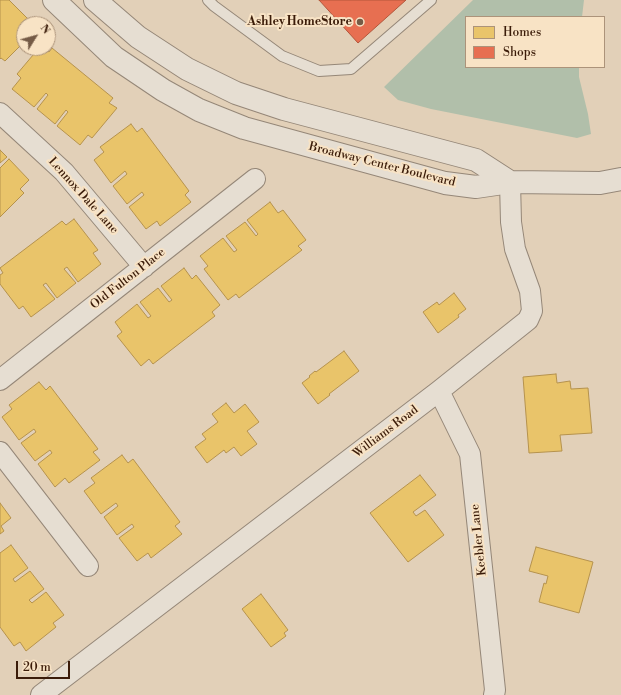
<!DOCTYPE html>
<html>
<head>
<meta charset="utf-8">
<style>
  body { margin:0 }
  #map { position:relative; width:621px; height:695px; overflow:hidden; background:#e2d0b8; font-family:"Libre Bodoni",serif }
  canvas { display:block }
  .legend { position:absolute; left:465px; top:16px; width:140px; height:52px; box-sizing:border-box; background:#f8e3c5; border:1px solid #ac937a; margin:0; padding:5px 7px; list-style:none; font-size:12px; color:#3b1c09 }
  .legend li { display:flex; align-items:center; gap:8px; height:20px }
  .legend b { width:20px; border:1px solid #ac937a }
  .north { position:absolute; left:16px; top:16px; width:40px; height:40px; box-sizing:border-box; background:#f8e3c5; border:1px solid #ac937a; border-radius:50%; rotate:53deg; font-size:11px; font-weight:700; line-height:16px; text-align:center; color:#3b1c09 }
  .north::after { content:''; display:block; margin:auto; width:14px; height:18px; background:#755b46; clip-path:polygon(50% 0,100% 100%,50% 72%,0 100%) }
  .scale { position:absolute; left:16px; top:661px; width:54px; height:18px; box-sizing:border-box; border:2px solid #3b1c09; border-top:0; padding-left:5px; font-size:12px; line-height:14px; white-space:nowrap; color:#3b1c09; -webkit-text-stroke:3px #f8e3c5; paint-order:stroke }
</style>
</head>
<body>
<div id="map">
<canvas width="621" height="695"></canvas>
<ul class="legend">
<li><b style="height:11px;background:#e9c46a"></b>Homes</li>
<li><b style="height:11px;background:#e76f51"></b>Shops</li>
</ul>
<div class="north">N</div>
<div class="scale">20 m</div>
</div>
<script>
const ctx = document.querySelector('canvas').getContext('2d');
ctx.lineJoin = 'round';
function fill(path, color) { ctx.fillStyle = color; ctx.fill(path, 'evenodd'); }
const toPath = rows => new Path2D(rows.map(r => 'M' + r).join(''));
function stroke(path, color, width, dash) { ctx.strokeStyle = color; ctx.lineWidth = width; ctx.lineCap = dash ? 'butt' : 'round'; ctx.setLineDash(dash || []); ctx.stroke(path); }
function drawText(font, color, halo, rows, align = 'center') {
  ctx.font = font + ' "Libre Bodoni",serif'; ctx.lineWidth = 4; ctx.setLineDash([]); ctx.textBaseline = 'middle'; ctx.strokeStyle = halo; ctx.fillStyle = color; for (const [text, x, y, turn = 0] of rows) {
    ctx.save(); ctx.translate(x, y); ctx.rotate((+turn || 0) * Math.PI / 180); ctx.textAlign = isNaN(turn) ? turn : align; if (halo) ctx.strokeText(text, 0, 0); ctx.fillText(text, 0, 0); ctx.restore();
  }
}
const water = toPath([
  [473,0,584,0,582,17,466,17,466,67,579,67,579,77,588,114,591,134,577,138,431,109,398,100,384,87]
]);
const homes = toPath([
  [0,0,9,0,30,21,28,24,24,24,24,42,5,61,1,58,0,59,0,0],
  [39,48,44,48,49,52,52,48,113,98,109,103,117,108,92,138,88,135,80,145,57,126,68,112,66,110,55,124,37,109,48,95,46,93,34,107,12,89,21,78,17,74,39,48],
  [131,124,137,132,142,128,189,191,185,195,191,202,160,226,157,221,146,229,129,207,144,195,142,192,127,204,113,186,127,174,125,171,111,183,94,160,104,152,100,147,131,124],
  [0,150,7,157,0,163,0,150],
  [9,159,29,180,20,189,24,193,0,217,0,168,9,159],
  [270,202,278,213,283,210,306,240,298,246,302,250,239,298,236,294,228,300,204,269,208,266,200,256,223,238,234,252,237,250,226,236,245,222,256,236,258,234,247,220,270,202],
  [74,219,98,250,93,253,101,264,78,282,67,267,64,269,76,283,57,298,46,283,43,285,55,299,31,317,23,306,19,309,0,284,0,275,3,273,0,268,62,221,66,225,74,219],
  [184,268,192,279,196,275,220,305,212,312,215,316,153,364,149,359,141,366,117,336,122,332,115,322,137,304,148,318,151,316,140,302,158,288,169,302,172,300,161,286,184,268],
  [454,293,466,309,458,315,459,317,438,333,423,312,437,302,439,305,454,293],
  [344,351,359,371,329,394,330,395,318,404,302,383,310,377,309,376,315,371,316,372,344,351],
  [556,374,557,383,570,381,571,389,588,388,592,433,560,435,562,451,529,453,523,377,556,374],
  [39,382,46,390,50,386,98,449,93,452,100,460,69,483,65,478,55,487,38,464,52,453,50,450,35,461,21,443,36,432,34,429,19,440,2,417,12,409,9,405,39,382],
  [226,403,234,413,245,404,259,422,247,431,257,444,241,456,234,447,226,453,224,450,207,463,195,447,206,439,202,434,218,422,212,414,226,403],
  [122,455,128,463,133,459,180,522,175,526,182,534,151,558,148,553,137,561,119,538,134,527,132,524,117,535,104,517,118,506,116,503,101,514,84,491,95,483,91,478,122,455],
  [420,475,436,495,413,512,416,516,425,510,444,535,408,562,370,513,420,475],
  [0,503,11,518,1,526,4,531,0,534,0,503],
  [11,545,28,568,13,579,15,582,30,571,44,589,29,600,32,603,46,592,64,615,53,623,56,627,26,651,20,642,14,646,0,627,0,553,11,545],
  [536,547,593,562,579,613,539,602,544,583,546,584,548,576,529,571,536,547],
  [261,594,288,630,284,633,286,636,271,647,242,609,261,594]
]);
const shops = toPath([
  [319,0,406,0,358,43,319,0]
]);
const service = toPath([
  [208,0,214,6,282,56,319,71,351,69,431,0]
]);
const minor = toPath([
  [0,113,64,172,144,267],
  [0,380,255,179],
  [439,391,470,454,495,690,494,695],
  [0,452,88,566],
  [41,695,439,391,528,320,532,311,530,291,515,249,511,222,510,182]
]);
const tertiary = toPath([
  [54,0,114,57,163,90,199,110,244,128,445,183,476,187,510,182,600,183,621,179],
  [95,0,138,37,187,69,236,93,284,109,476,160,510,182]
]);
const markers = [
  [360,22,4,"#755b46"]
];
const poiNames = [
  ["Ashley HomeStore",352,22]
];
const streetNames = [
  ["Broadway Center Boulevard",382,165,14],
  ["Lennox Dale Lane",83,196,48],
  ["Old Fulton Place",128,279,-38],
  ["Williams Road",386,432,-37],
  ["Keebler Lane",479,540,-96]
];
fill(water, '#b1bfaa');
fill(homes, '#e9c46a');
stroke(homes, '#b5924d', 1);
fill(shops, '#e76f51');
stroke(shops, '#b3563b', 1);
stroke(service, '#958778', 12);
stroke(minor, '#958778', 22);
stroke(tertiary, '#958778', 24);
stroke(service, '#e6ded2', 10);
stroke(minor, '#e6ded2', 20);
stroke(tertiary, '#e6ded2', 22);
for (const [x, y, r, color] of markers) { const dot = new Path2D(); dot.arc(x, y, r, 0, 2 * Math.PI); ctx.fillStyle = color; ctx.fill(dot); stroke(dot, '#f8e3c5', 1.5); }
drawText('bold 12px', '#3b1c09', '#f8e3c5', poiNames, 'right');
drawText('12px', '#3b1c09', '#f8e3c5', streetNames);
</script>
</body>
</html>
